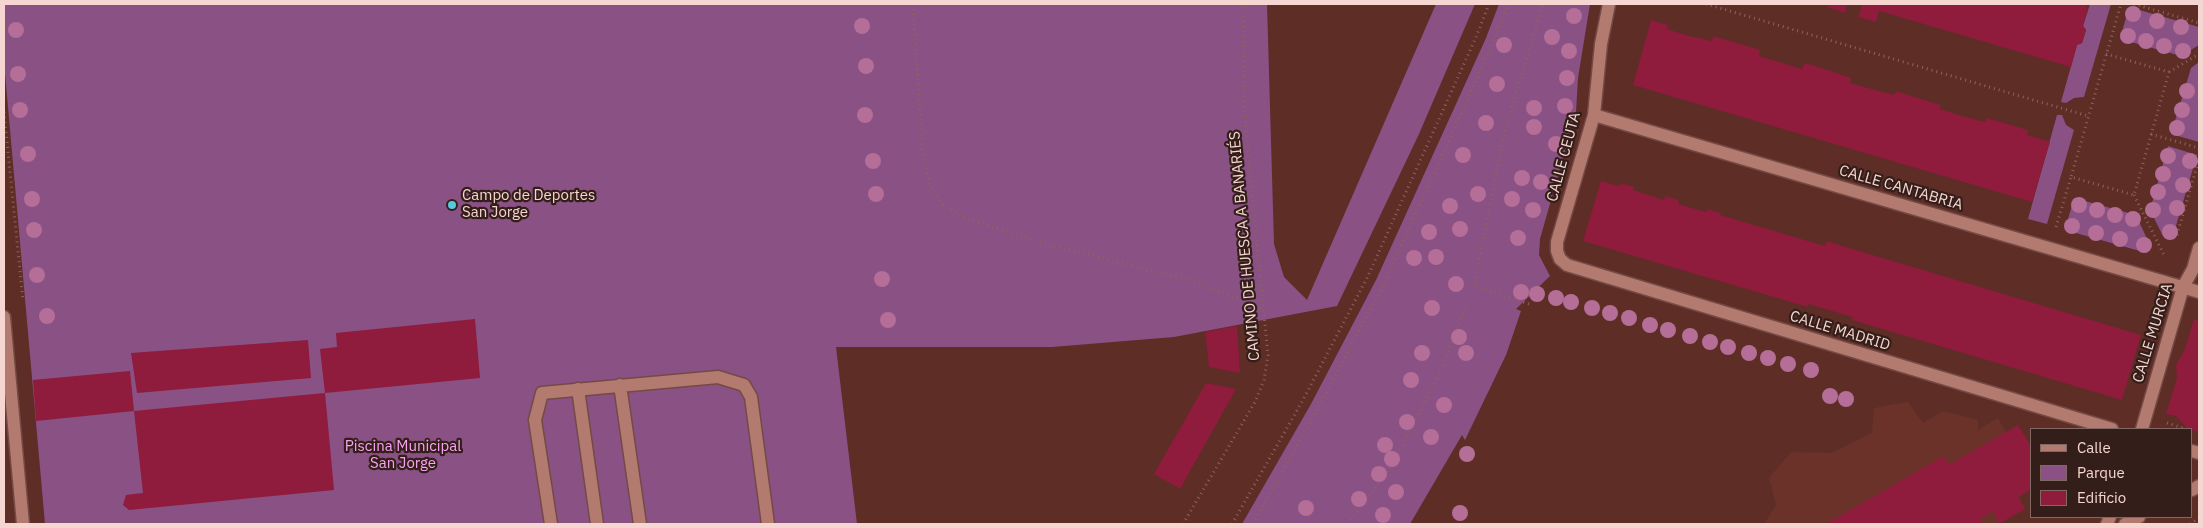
<!DOCTYPE html>
<html>
<head>
<meta charset="utf-8">
<style>
  body { margin:0 }
  #map { position:relative; width:2203px; height:528px; overflow:hidden; background:#5e2d26; font-family:"IBM Plex Sans",sans-serif }
  canvas { display:block }
  .frame { position:absolute; inset:0; border:5px solid #f6d6d0; pointer-events:none }
  .legend { position:absolute; left:2030px; top:428px; width:162px; height:90px; box-sizing:border-box; background:#341e1a; border:1px solid #826863; margin:0; padding:6px 9px; list-style:none; font-size:15px; color:#f6d6d0 }
  .legend li { display:flex; align-items:center; gap:10px; height:25px }
  .legend b { width:25px; border:1px solid #826863 }
</style>
</head>
<body>
<div id="map">
<canvas width="2203" height="528"></canvas>
<div class="frame"></div>
<ul class="legend">
<li><b style="height:6px;background:#b37a70"></b>Calle</li>
<li><b style="height:14px;background:#8a5185"></b>Parque</li>
<li><b style="height:14px;background:#8f1b3d"></b>Edificio</li>
</ul>
</div>
<script>
const ctx = document.querySelector('canvas').getContext('2d');
ctx.lineJoin = 'round';
function fill(path, color) { ctx.fillStyle = color; ctx.fill(path, 'evenodd'); }
const toPath = rows => new Path2D(rows.map(r => 'M' + r).join(''));
function stroke(path, color, width, dash) { ctx.strokeStyle = color; ctx.lineWidth = width; ctx.lineCap = dash ? 'butt' : 'round'; ctx.setLineDash(dash || []); ctx.stroke(path); }
function drawText(font, color, halo, rows, align = 'center') {
  ctx.font = font + ' "IBM Plex Sans",sans-serif'; ctx.lineWidth = 4.5; ctx.setLineDash([]); ctx.textBaseline = 'middle'; ctx.strokeStyle = halo; ctx.fillStyle = color; for (const [text, x, y, turn = 0] of rows) {
    ctx.save(); ctx.translate(x, y); ctx.rotate((+turn || 0) * Math.PI / 180); ctx.textAlign = isNaN(turn) ? turn : align; if (halo) ctx.strokeText(text, 0, 0); ctx.fillText(text, 0, 0); ctx.restore();
  }
}
const built = toPath([
  [1908,402,1923,423,1942,411,1978,420,1978,430,1998,418,2006,432,2018,425,2032,448,2032,489,2019,497,2025,509,1998,524,1764,524,1776,505,1769,478,1791,452,1831,453,1872,433,1874,408]
]);
const green = toPath([
  [4,4,1267,4,1274,244,1284,277,1307,300,1436,4,1475,4,1419,134,1337,306,1174,337,1052,347,836,347,857,524,45,524,4,62],
  [1499,4,1590,4,1578,78,1576,112,1540,239,1539,255,1550,276,1516,309,1521,311,1506,355,1465,440,1462,435,1410,524,1242,524,1311,404,1376,280,1486,38],
  [2090,4,2111,4,2084,97,2074,98,2066,103,2061,102,2077,45,2082,43,2086,30,2083,26],
  [2129,7,2199,27,2199,45,2181,56,2120,39],
  [2199,62,2199,142,2171,134,2191,68],
  [2057,115,2062,115,2066,125,2074,130,2047,224,2028,219],
  [2168,146,2197,155,2172,239,2163,236,2150,210],
  [2074,198,2136,215,2149,243,2147,253,2065,230]
]);
const building = toPath([
  [1828,4,1847,4,1845,13,1827,7],
  [1857,4,2084,4,2088,8,2083,26,2086,30,2082,43,2077,45,2071,67,1879,11,1876,22,1858,17,1862,6],
  [1651,20,1668,25,1667,29,1689,36,1712,41,1713,36,1760,50,1759,56,1802,69,1805,63,1828,70,1851,78,1850,83,1894,95,1896,91,1940,105,1940,109,1962,116,1985,122,1987,118,2028,130,2027,135,2050,142,2032,202,1633,85],
  [1601,181,1619,186,1620,183,1634,187,1633,190,1664,200,1665,196,1679,200,1678,204,1706,212,1708,209,1721,213,1720,215,1825,246,1827,241,1839,245,2141,335,2122,400,1852,320,1853,317,1808,304,1808,307,1583,241],
  [475,319,480,378,325,393,320,349,337,347,336,333],
  [2194,319,2199,321,2199,432,2187,428,2176,416,2166,414,2177,378,2176,365,2185,349],
  [1237,326,1240,373,1209,367,1205,332],
  [308,340,311,378,137,393,131,353],
  [130,371,134,411,36,421,33,380],
  [1206,383,1236,389,1180,489,1154,474],
  [325,393,334,490,129,510,123,505,126,495,143,493,134,411],
  [2018,425,2032,448,2032,489,2018,497,2025,509,1999,524,1993,511,1980,519,1983,524,1826,524,1944,456,1949,465]
]);
const path = toPath([
  [913,4,923,154,930,185,943,205,968,219,1043,243,1189,280,1246,301,1264,311],
  [1706,4,2088,116],
  [2134,4,2199,23],
  [2106,54,2169,72,2134,195,2071,177,2121,4],
  [2169,72,2199,54],
  [4,112,23,301],
  [2151,134,2199,148],
  [2134,195,2165,257],
  [2056,227,2071,177],
  [2177,235,2199,159],
  [1529,304,1474,285,1504,135,1543,4],
  [2167,423,2183,428],
  [1183,524,1255,402,1264,380,1268,355,1249,163,1244,99,1243,4],
  [1232,524,1303,400,1368,276,1477,35,1489,4],
  [1253,524,1318,408,1384,284,1494,41,1508,4],
  [1348,524,1392,465,1439,374,1465,309],
  [2190,524,2199,518]
]);
const lane = toPath([
  [620,385,640,524],
  [578,389,597,524],
  [551,524,535,420,542,393,718,377,744,385,751,397,768,524]
]);
const street = toPath([
  [1609,4,1601,44,1594,115,1557,242,1557,251,1560,259,1567,265,2112,429],
  [1594,115,2199,292],
  [4,317,23,524],
  [2142,429,2183,287,2193,269,2199,248],
  [2192,451,2199,453],
  [2107,524,2110,517]
]);
const secondary = toPath([
  [2192,490,2199,486],
  [2125,524,2139,517]
]);
const trees = [
  [2133,14],
  [1574,16],
  [2157,21],
  [862,26],
  [2181,27],
  [16,30],
  [2128,36],
  [1552,37],
  [2146,41],
  [1504,45],
  [2164,46],
  [1569,51],
  [2183,51],
  [866,66],
  [18,74],
  [1567,78],
  [1497,84],
  [2187,91],
  [1565,106],
  [1534,108],
  [20,110],
  [2182,110],
  [865,115],
  [1486,123],
  [1534,127],
  [2177,128],
  [1556,144],
  [28,154],
  [1463,155],
  [2168,156],
  [873,161],
  [2190,161],
  [2163,174],
  [1522,178],
  [1541,182],
  [2183,185],
  [2158,192],
  [876,194],
  [1478,194],
  [32,199],
  [1512,199],
  [2079,205],
  [1450,206],
  [2177,208],
  [1533,210],
  [2097,210],
  [2153,210],
  [2115,215],
  [2133,219],
  [2072,226],
  [1460,229],
  [34,230],
  [1429,232],
  [2170,232],
  [2096,233],
  [1518,238],
  [2120,239],
  [2144,245],
  [1436,257],
  [1414,258],
  [37,275],
  [882,279],
  [1456,284],
  [1521,292],
  [1537,294],
  [1556,298],
  [1571,302],
  [1432,308],
  [1592,308],
  [1610,313],
  [47,316],
  [1629,318],
  [888,320],
  [1650,325],
  [1668,330],
  [1690,336],
  [1459,337],
  [1710,342],
  [1728,347],
  [1422,353],
  [1466,353],
  [1749,353],
  [1768,358],
  [1788,364],
  [1811,370],
  [1411,380],
  [1830,396],
  [1846,399],
  [1444,405],
  [1407,422],
  [1431,437],
  [1385,445],
  [1467,454],
  [1392,459],
  [1379,474],
  [1396,492],
  [1359,499],
  [1306,508],
  [1460,513],
  [1383,515]
];
const markers = [
  [452,205,5,"#54cadd"]
];
const streetNames = [
  ["CALLE CEUTA",1564,157,-75],
  ["CALLE CANTABRIA",1901,188,16],
  ["CAMINO DE HUESCA A BANARIÉS",1245,246,-95],
  ["CALLE MADRID",1840,331,17],
  ["CALLE MURCIA",2153,333,-73]
];
const poiNames = [
  ["Campo de Deportes",462,196],
  ["San Jorge",462,213]
];
const parkNames = [
  ["Piscina Municipal",403,447],
  ["San Jorge",403,464]
];
fill(built, '#6b322a');
fill(green, '#8a5185');
fill(building, '#8f1b3d');
stroke(lane, '#744a44', 15);
stroke(street, '#744a44', 15);
stroke(secondary, '#744a44', 15);
stroke(path, '#8f635c', 3, [1, 4]);
stroke(lane, '#b37a70', 12);
stroke(street, '#b37a70', 12);
stroke(secondary, '#b37a70', 12);
ctx.fillStyle = '#b46e97';
for (const [x, y] of trees) { ctx.beginPath(); ctx.arc(x, y, 8, 0, 2 * Math.PI); ctx.fill(); }
for (const [x, y, r, color] of markers) { const dot = new Path2D(); dot.arc(x, y, r, 0, 2 * Math.PI); ctx.fillStyle = color; ctx.fill(dot); stroke(dot, '#341e1a', 2); }
drawText('15px', '#f6d6d0', '#341e1a', streetNames);
drawText('15px', '#f6d6d0', '#341e1a', poiNames, 'left');
drawText('15px', '#fba3f3', '#341e1a', parkNames);
</script>
</body>
</html>
